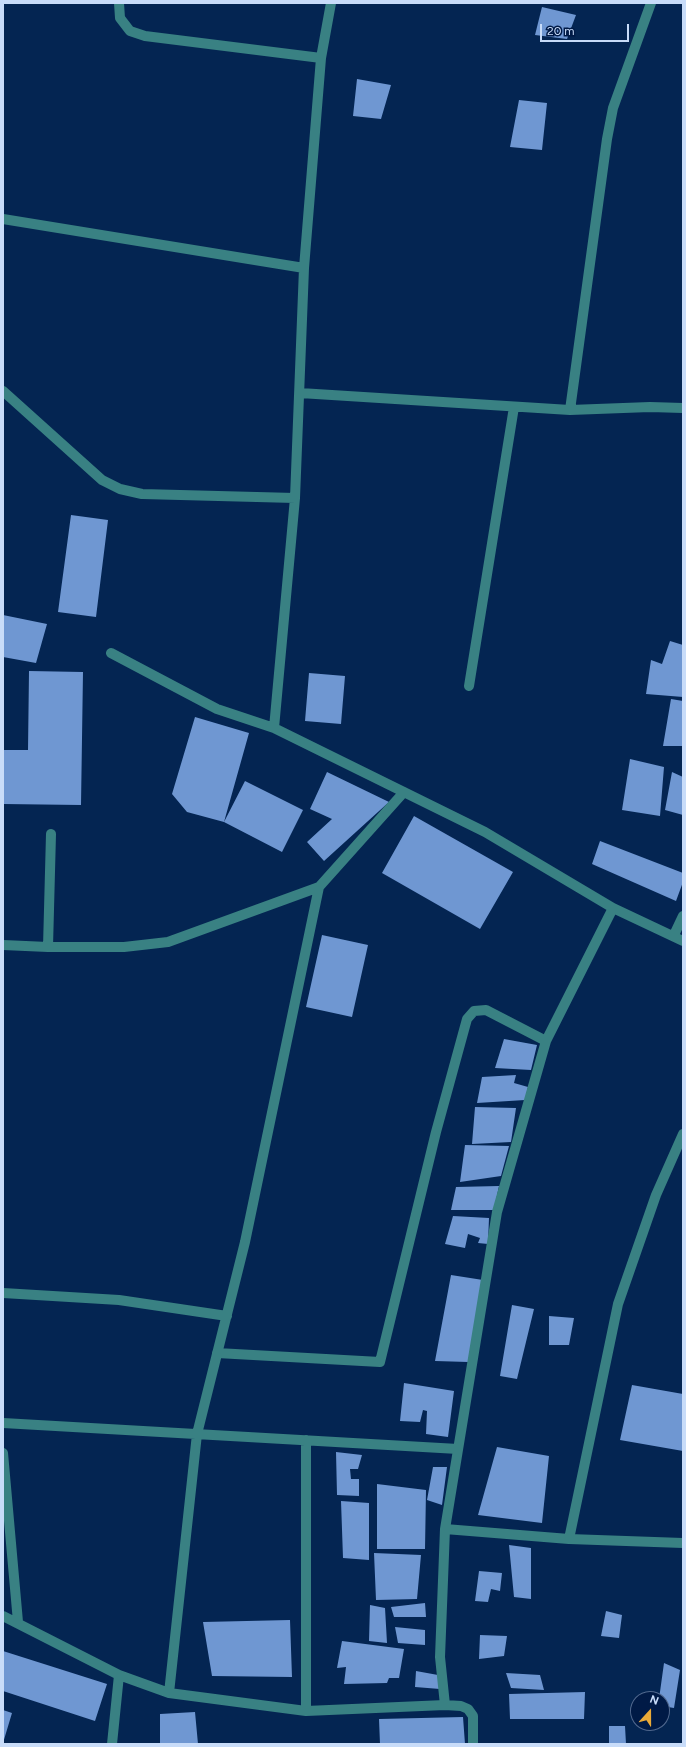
<!DOCTYPE html>
<html>
<head>
<meta charset="utf-8">
<style>
  body { margin:0 }
  #map { position:relative; width:686px; height:1747px; overflow:hidden; background:#042552; font-family:Figtree,sans-serif }
  canvas { display:block }
  .frame { position:absolute; inset:0; border:4px solid #c8dcf9; pointer-events:none }
  .north { position:absolute; left:630px; top:1691px; width:40px; height:40px; box-sizing:border-box; background:#001a46; border:1px solid #50688e; border-radius:50%; rotate:21deg; font-size:11px; font-weight:700; line-height:16px; text-align:center; color:#c8dcf9 }
  .north::after { content:''; display:block; margin:auto; width:14px; height:18px; background:#eaaa38; clip-path:polygon(50% 0,100% 100%,50% 72%,0 100%) }
  .scale { position:absolute; left:540px; top:24px; width:89px; height:18px; box-sizing:border-box; border:2px solid #c8dcf9; border-top:0; padding-left:5px; font-size:12px; line-height:14px; white-space:nowrap; color:#c8dcf9; -webkit-text-stroke:3px #001a46; paint-order:stroke }
</style>
</head>
<body>
<div id="map">
<canvas width="686" height="1747"></canvas>
<div class="frame"></div>
<div class="north">N</div>
<div class="scale">20 m</div>
</div>
<script>
const ctx = document.querySelector('canvas').getContext('2d');
ctx.lineJoin = 'round';
function fill(path, color) { ctx.fillStyle = color; ctx.fill(path, 'evenodd'); }
const toPath = rows => new Path2D(rows.map(r => 'M' + r).join(''));
function stroke(path, color, width, dash) { ctx.strokeStyle = color; ctx.lineWidth = width; ctx.lineCap = dash ? 'butt' : 'round'; ctx.setLineDash(dash || []); ctx.stroke(path); }
const building = toPath([
  [542,7,576,15,567,39,535,35],
  [357,79,391,85,381,119,353,116],
  [519,100,547,103,542,150,510,147],
  [71,515,108,520,96,617,58,612],
  [3,615,47,624,36,663,3,657],
  [670,641,683,645,683,697,646,694,651,660,662,664],
  [29,671,83,672,81,805,3,804,3,750,28,750],
  [309,673,345,676,341,724,305,721],
  [671,699,683,701,683,746,663,746],
  [195,717,249,733,224,822,187,812,172,794],
  [630,759,664,767,660,816,622,810],
  [327,772,389,802,324,861,307,842,332,819,310,809],
  [672,772,683,777,683,815,665,810],
  [245,781,303,810,282,852,224,822],
  [414,816,513,872,480,929,382,873],
  [600,841,683,873,683,882,676,901,592,864],
  [322,935,368,945,352,1017,306,1007],
  [504,1039,537,1045,531,1070,495,1068],
  [516,1075,514,1083,528,1087,525,1100,477,1103,482,1077],
  [475,1107,516,1108,511,1142,472,1144],
  [465,1145,509,1146,501,1176,460,1182],
  [499,1186,494,1210,451,1210,456,1187],
  [453,1216,489,1218,488,1244,478,1243,480,1238,468,1234,465,1248,445,1244],
  [451,1275,483,1280,468,1362,435,1361],
  [512,1305,534,1309,517,1379,500,1376],
  [549,1316,574,1318,569,1345,549,1345],
  [404,1383,454,1391,448,1437,426,1434,427,1411,423,1410,420,1422,400,1421],
  [632,1385,683,1394,683,1451,620,1440],
  [497,1447,549,1456,542,1523,478,1515],
  [336,1452,362,1455,358,1469,350,1469,351,1479,359,1479,359,1496,337,1495],
  [433,1467,447,1467,442,1505,427,1500],
  [377,1484,426,1490,425,1549,377,1549],
  [341,1501,369,1503,369,1560,343,1558],
  [509,1545,531,1548,531,1599,514,1597],
  [374,1553,421,1555,417,1599,376,1600],
  [479,1571,502,1573,500,1591,491,1589,488,1602,475,1601],
  [425,1603,426,1617,394,1617,391,1607],
  [370,1605,385,1608,387,1643,369,1641],
  [606,1611,622,1615,619,1638,601,1636],
  [290,1620,292,1677,212,1676,203,1622],
  [395,1627,425,1630,425,1645,398,1643],
  [480,1635,507,1636,504,1656,479,1659],
  [342,1641,404,1649,399,1678,389,1678,387,1683,344,1684,346,1667,337,1668],
  [3,1651,107,1684,95,1721,3,1691],
  [664,1663,680,1670,674,1708,662,1706,662,1699,659,1699],
  [416,1671,438,1675,440,1689,415,1687],
  [506,1673,540,1675,544,1690,511,1688],
  [585,1692,584,1719,510,1719,509,1694],
  [3,1710,12,1713,3,1743],
  [195,1712,198,1744,160,1744,160,1714],
  [463,1717,465,1744,380,1744,379,1719],
  [609,1726,625,1726,626,1744,609,1744]
]);
const minor = toPath([
  [119,3,120,18,130,31,145,36,321,58],
  [3,219,304,268],
  [3,391,102,480,120,489,142,494,295,498],
  [300,393,570,410,650,407,683,408],
  [570,410,607,139,613,108,651,3],
  [111,653,217,709,274,728,485,832,613,908,683,941],
  [469,686,514,407],
  [274,728,295,498,304,268,321,58,331,3],
  [674,935,683,916],
  [3,945,48,947,124,947,168,942,319,887],
  [48,947,51,834],
  [3,1293,119,1300,227,1316],
  [217,1353,380,1362,436,1132,467,1019,474,1011,486,1010,546,1041],
  [3,1423,458,1449],
  [3,1453,18,1622],
  [445,1529,569,1539,683,1543],
  [569,1539,618,1304,656,1195,683,1134],
  [3,1616,119,1675,169,1693,306,1711,445,1705,461,1706,468,1709,473,1716,473,1744],
  [169,1693,197,1434,245,1242,319,887,404,792],
  [445,1705,440,1657,445,1529,497,1212,546,1041,613,908],
  [306,1711,306,1440],
  [112,1744,119,1675]
]);
fill(building, '#6f97d2');
stroke(minor, '#398183', 10);
</script>
</body>
</html>
